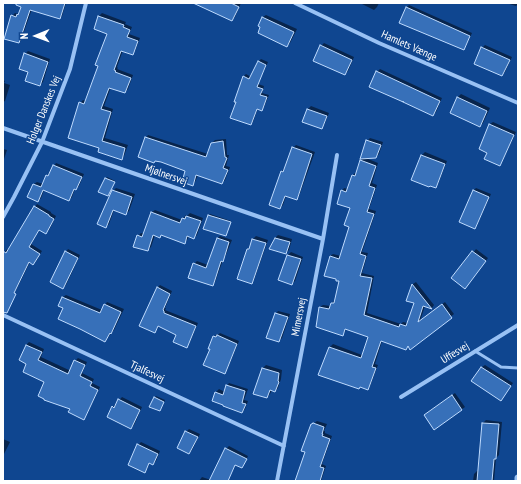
<!DOCTYPE html>
<html>
<head>
<meta charset="utf-8">
<style>
  body { margin:0 }
  #map { position:relative; width:521px; height:484px; overflow:hidden; background:#0f4690; font-family:"PT Sans Narrow",sans-serif }
  canvas { display:block }
  .frame { position:absolute; inset:0; border:4px solid #fff; pointer-events:none }
  .north { position:absolute; left:16px; top:16px; width:40px; height:40px; -webkit-text-stroke:3px #0f4690; paint-order:stroke; rotate:269deg; font-size:11px; font-weight:700; line-height:16px; text-align:center; color:#fff }
  .north::after { content:''; display:block; margin:auto; width:14px; height:18px; background:#fff; clip-path:polygon(50% 0,100% 100%,50% 72%,0 100%) }
</style>
</head>
<body>
<div id="map">
<canvas width="521" height="484"></canvas>
<div class="frame"></div>
<div class="north">N</div>
</div>
<script>
const ctx = document.querySelector('canvas').getContext('2d');
ctx.lineJoin = 'round';
function fill(path, color) { ctx.fillStyle = color; ctx.fill(path, 'evenodd'); }
const toPath = rows => new Path2D(rows.map(r => 'M' + r).join(''));
function stroke(path, color, width, dash) { ctx.strokeStyle = color; ctx.lineWidth = width; ctx.lineCap = dash ? 'butt' : 'round'; ctx.setLineDash(dash || []); ctx.stroke(path); }
function drawText(font, color, halo, rows, align = 'center') {
  ctx.font = font + ' "PT Sans Narrow",sans-serif'; ctx.lineWidth = 3; ctx.setLineDash([]); ctx.textBaseline = 'middle'; ctx.strokeStyle = halo; ctx.fillStyle = color; for (const [text, x, y, turn = 0] of rows) {
    ctx.save(); ctx.translate(x, y); ctx.rotate((+turn || 0) * Math.PI / 180); ctx.textAlign = isNaN(turn) ? turn : align; if (halo) ctx.strokeText(text, 0, 0); ctx.fillText(text, 0, 0); ctx.restore();
  }
}
const shadow = toPath([
  [23,3,66,3,62,16,59,18,32,9,21,40,19,43,12,16,15,13,18,14,20,13],
  [196,3,241,3,235,17,232,20],
  [360,3,379,3,377,7,374,10],
  [506,3,518,3,518,4,516,6],
  [409,5,472,33,466,46,464,49,406,8],
  [102,13,126,22,125,24,132,27,129,34,140,38,135,51,132,54,123,50,117,67,118,68,117,69,133,75,128,89,125,92,111,87,104,106,113,109,105,138,128,145,124,156,121,158,101,147,80,103,83,100,86,101,99,66,108,33,95,28,99,16],
  [266,15,297,29,290,43,287,46,259,26,263,17],
  [324,43,354,57,348,71,345,74,321,46],
  [485,45,512,57,505,72,502,75,482,48],
  [28,51,50,59,43,82,40,85,29,71,25,54],
  [261,59,268,62,258,84,264,86,262,93,269,95,264,107,262,109,258,108,253,122,250,124,237,102,243,77,246,74,251,77,258,62],
  [380,69,442,98,436,112,433,115,377,72],
  [3,80,5,81,4,83,10,85,5,101,3,102],
  [461,94,490,108,483,123,480,126,451,113,458,97],
  [311,106,329,113,324,125,322,128,304,121,308,109],
  [493,122,516,132,502,162,500,165,488,152,480,149,490,124],
  [148,135,208,154,212,143,215,140,226,139,227,155,229,155,226,166,230,167,225,180,222,183,198,175,195,182,193,184,187,170,146,138],
  [370,138,383,142,379,154,376,157,366,158,378,163,372,183,377,185,369,209,376,211,362,252,368,253,362,273,374,276,367,313,401,324,403,322,408,323,415,303,408,301,413,284,416,282,434,305,432,308,425,306,420,321,445,302,454,314,410,349,409,346,406,348,382,341,375,364,378,365,370,386,368,389,320,374,330,347,333,344,362,355,369,337,346,328,345,332,342,334,320,307,323,305,331,306,332,303,335,300,340,281,330,256,333,254,341,256,350,227,351,207,342,191,344,188,348,189,352,176,355,173,357,174,361,160,363,158,367,141],
  [296,145,315,152,299,196,297,199,286,196,283,205,280,208,281,172,284,169,293,148],
  [3,149,7,150,3,162],
  [425,152,447,161,438,184,435,187,422,155],
  [56,163,84,174,79,186,76,189,75,188,72,197,69,200,44,190,41,198,38,201,29,197,34,184,37,182,43,184,47,176],
  [107,177,115,181,108,195,100,191],
  [116,188,135,194,129,211,126,214,114,210,109,224,106,227,113,191],
  [476,188,491,194,477,225,475,228,473,191],
  [37,204,51,212,51,213,56,216,49,230,46,233,40,229,31,244,42,251,36,261,33,263,30,262,16,290,13,293,3,288,3,254,7,249,9,251,35,207],
  [155,210,182,220,186,215,187,216,190,213,203,218,197,235,194,238,189,236,187,240,184,242,161,235,160,236,155,235,151,247,148,250,138,236,141,233,145,234,152,212],
  [210,214,231,221,226,235,209,216],
  [278,235,292,239,289,250,286,253,270,248,275,238],
  [220,236,232,240,225,257,223,260,215,282,212,285,194,264,197,261,208,265,217,239],
  [256,236,268,240,254,280,251,283,248,249,250,247,253,239],
  [68,249,80,255,66,285,63,288,66,252],
  [476,249,488,258,468,285,453,278],
  [291,252,303,257,295,281,292,284,280,280,288,255],
  [160,285,172,291,165,308,166,308,165,310,198,323,189,344,187,347,177,334,159,326,155,332,157,288],
  [66,295,102,310,105,305,107,302,124,309,114,330,105,341,64,308,60,306,63,297],
  [278,311,290,314,282,338,279,341,276,314],
  [220,333,239,341,227,370,224,373,211,349,214,337,217,334,218,335],
  [29,342,44,349,41,357,71,371,75,361,78,358,87,362,82,373,94,379,92,383,100,387,86,416,83,419,71,408,28,364,26,345],
  [266,365,282,370,281,379,278,388,275,391,272,390,270,394,267,397,263,368],
  [485,365,513,383,501,400,482,367],
  [229,383,248,389,244,400,248,401,245,409,242,412,213,400,216,392,219,389,225,392,227,386],
  [455,393,465,407,434,429,428,412],
  [156,396,165,400,161,409,154,398],
  [122,397,142,407,134,425,131,428,108,417,113,407],
  [486,420,502,422,499,455,496,458,494,481,473,481,474,474,477,471,479,471,483,423],
  [317,421,327,424,324,431,325,431,325,433,332,436,322,464,326,466,321,481,296,481,306,452,312,425],
  [189,429,200,434,192,450,189,453,186,432],
  [3,439,10,442,3,456],
  [141,442,160,451,156,461,153,464,150,462,147,469,144,472,138,445],
  [229,446,248,456,244,464,242,467,236,464,227,481,199,481,202,477,211,480,226,449]
]);
const building = toPath([
  [16,3,65,3,60,19,30,10,19,43,4,39,11,15,16,17,17,14,18,15,21,7,16,5,16,3],
  [193,3,231,3,239,7,232,21,193,3],
  [406,7,470,36,464,50,399,23,406,7],
  [98,16,124,25,123,27,130,30,127,37,138,41,133,55,121,51,114,70,116,71,115,72,131,78,125,93,109,88,101,109,111,112,102,141,125,148,122,160,98,152,99,148,68,138,79,102,84,104,98,66,95,65,107,34,94,29,98,16],
  [262,17,294,32,287,47,258,33,260,27,258,26,262,17],
  [320,45,352,60,345,75,313,61,320,45],
  [481,47,510,60,502,76,474,64,481,47],
  [24,53,48,62,40,86,25,81,28,72,19,69,24,53],
  [258,61,266,65,257,87,263,89,260,95,267,97,262,111,257,109,251,125,230,118,236,102,234,102,243,76,249,79,258,61],
  [376,71,440,101,433,116,403,102,403,101,403,102,401,101,369,87,376,71],
  [457,97,487,111,480,127,450,113,457,97],
  [307,109,327,116,322,129,302,122,307,109],
  [489,124,514,135,500,166,484,159,487,153,479,149,489,124],
  [145,137,206,157,211,143,223,141,225,157,227,158,223,168,228,170,222,184,196,175,193,186,182,182,185,171,161,162,155,161,154,163,138,157,145,137],
  [366,140,381,145,376,158,360,159,361,156,366,140],
  [292,147,312,154,297,200,285,196,280,209,269,205,281,171,283,172,292,147],
  [421,155,445,164,436,188,430,186,429,187,411,180,421,155],
  [360,160,376,166,369,186,375,188,367,212,374,214,360,254,366,256,360,276,372,278,364,315,399,327,400,324,406,326,414,303,406,301,412,284,432,309,423,306,418,322,442,304,452,318,410,350,408,346,406,350,381,341,372,367,376,368,368,390,360,387,359,389,318,375,329,347,361,358,368,337,345,329,343,336,316,327,319,307,329,309,331,303,334,303,339,281,336,281,336,279,324,276,330,256,339,259,349,227,344,225,350,208,337,204,341,190,346,192,352,175,355,176,360,160],
  [53,165,82,177,76,190,74,189,69,201,43,190,38,202,27,197,33,184,41,187,46,175,48,176,53,165],
  [105,178,115,182,108,196,98,192,105,178],
  [112,190,132,197,126,215,113,210,106,228,97,224,112,190],
  [473,190,489,197,475,229,459,222,473,190],
  [34,206,49,215,49,216,54,219,46,234,39,230,29,247,40,254,33,265,29,262,14,293,16,294,7,313,3,312,3,251,6,253,34,206],
  [151,212,180,223,182,218,185,219,186,216,201,221,194,239,187,236,185,244,161,235,160,238,153,235,148,251,133,247,137,235,142,237,151,212],
  [208,215,231,222,226,236,203,229,208,215],
  [217,238,229,242,223,262,221,261,213,286,188,278,193,263,206,268,217,238],
  [275,238,290,242,286,254,269,249,275,238],
  [252,239,266,243,252,284,237,279,247,249,249,249,252,239],
  [65,251,78,258,63,289,50,282,65,251],
  [472,251,486,261,465,289,451,278,472,251],
  [287,255,301,259,292,285,278,280,287,255],
  [157,287,170,294,163,310,164,311,164,313,196,326,187,348,173,342,176,335,158,326,155,333,139,326,157,287],
  [62,297,100,313,104,304,121,312,111,334,110,333,105,342,80,329,58,319,63,308,58,306,62,297],
  [275,313,288,317,279,342,266,338,275,313],
  [217,335,237,344,225,374,203,365,210,349,208,349,213,336,216,337,217,335],
  [26,345,42,352,38,360,68,374,74,360,85,365,80,376,92,382,90,386,98,390,84,420,68,412,70,409,44,400,44,399,38,396,44,382,23,372,26,364,19,360,26,345],
  [481,367,511,386,501,401,471,381,481,367],
  [262,368,279,373,278,381,279,382,275,392,270,390,267,398,253,394,262,368],
  [226,385,245,391,242,403,246,404,242,413,223,406,223,405,212,401,215,392,223,395,226,385],
  [452,395,462,410,434,430,424,415,452,395],
  [154,397,164,402,160,411,149,407,154,397],
  [118,399,140,410,131,429,107,417,112,406,114,408,118,399],
  [313,423,324,427,322,434,323,434,322,436,330,439,320,467,324,468,320,481,295,481,305,452,301,451,311,424,312,424,313,423],
  [482,423,499,424,496,459,494,459,492,481,477,481,482,423],
  [185,431,198,437,189,454,177,448,185,431],
  [137,444,158,454,153,465,149,463,145,473,128,465,137,444],
  [225,448,247,459,242,468,235,465,228,481,209,481,225,448]
]);
const service = toPath([
  [475,351,501,367,518,368]
]);
const minor = toPath([
  [295,3,379,43,518,103],
  [3,128,323,239],
  [3,217,14,197,42,142,70,69,84,11,86,3],
  [3,315,284,446],
  [401,397,518,325],
  [277,481,323,239,337,155]
]);
const tertiary = toPath([
  [518,481,518,478]
]);
const streetNames = [
  ["Hamlets Vænge",409,46,24],
  ["Holger Danskes Vej",44,110,-68],
  ["Mjølnersvej",166,175,19],
  ["Mimersvej",299,317,-79],
  ["Uffesvej",455,353,-32],
  ["Tjalfesvej",147,372,25]
];
fill(shadow, '#0007');
fill(building, '#3770b9');
stroke(building, '#bfdbfe', 1);
stroke(service, '#98c1f4', 3);
stroke(minor, '#98c1f4', 4);
stroke(tertiary, '#98c1f4', 7);
drawText('11px', '#fff', '#0f4690', streetNames);
</script>
</body>
</html>
